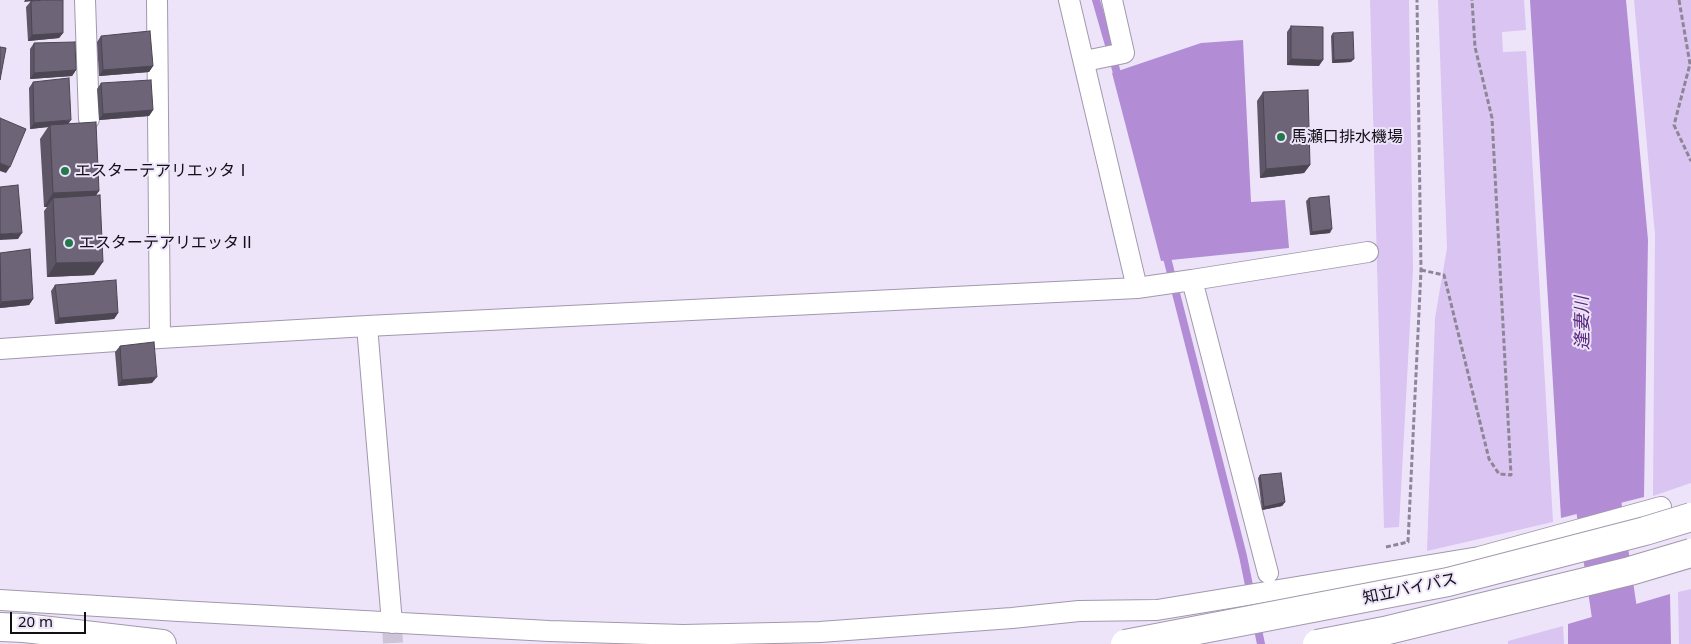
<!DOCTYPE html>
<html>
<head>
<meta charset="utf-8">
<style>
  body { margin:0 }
  #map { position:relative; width:1691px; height:644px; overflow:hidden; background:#eee4fa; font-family:"Noto Sans",sans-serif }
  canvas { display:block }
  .scale { position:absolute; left:10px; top:612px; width:76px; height:22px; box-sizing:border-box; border:2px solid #130f17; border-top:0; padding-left:6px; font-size:15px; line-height:18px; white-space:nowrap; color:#130f17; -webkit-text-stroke:4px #eee4fa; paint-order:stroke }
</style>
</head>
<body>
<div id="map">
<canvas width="1691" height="644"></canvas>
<div class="scale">20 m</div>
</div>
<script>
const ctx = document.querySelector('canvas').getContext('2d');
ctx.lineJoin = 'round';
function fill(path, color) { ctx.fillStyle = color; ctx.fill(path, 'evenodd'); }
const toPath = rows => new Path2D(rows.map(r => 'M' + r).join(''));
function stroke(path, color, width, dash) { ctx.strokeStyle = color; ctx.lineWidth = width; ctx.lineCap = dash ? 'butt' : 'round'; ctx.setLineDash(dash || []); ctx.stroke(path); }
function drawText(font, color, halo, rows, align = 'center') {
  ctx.font = font + ' "Noto Sans","Noto Sans JP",sans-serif'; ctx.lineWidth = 4; ctx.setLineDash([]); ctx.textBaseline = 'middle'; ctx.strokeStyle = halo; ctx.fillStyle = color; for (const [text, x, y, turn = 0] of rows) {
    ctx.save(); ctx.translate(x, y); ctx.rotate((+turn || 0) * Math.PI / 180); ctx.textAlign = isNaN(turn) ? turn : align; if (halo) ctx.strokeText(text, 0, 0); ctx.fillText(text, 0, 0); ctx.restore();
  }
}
const green = toPath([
  [1370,0,1409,0,1413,269,1399,527,1384,528],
  [1438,0,1524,0,1526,30,1502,32,1503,52,1526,51,1553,522,1427,551,1435,318,1447,248],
  [1634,0,1691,0,1691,483,1653,496,1655,235],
  [1691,589,1691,644,1679,644,1678,592],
  [1563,626,1564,644,1508,644,1508,641]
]);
const water = toPath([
  [1530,0,1626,0,1648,240,1644,497,1561,518],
  [1243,40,1251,202,1285,200,1289,248,1161,261,1112,73,1201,43],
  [1670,594,1671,644,1568,644,1568,624]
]);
const stream = toPath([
  [1096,0,1119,80],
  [1165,250,1243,556,1261,644]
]);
const river = toPath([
  [1590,447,1619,644]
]);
const streetTunnel = toPath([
  [392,623,393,644]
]);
const path = toPath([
  [1679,0,1690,64,1674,125,1691,161],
  [1421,270,1444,275,1489,459,1499,474,1511,475,1492,118,1475,47,1472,0],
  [1386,547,1408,542,1421,270,1417,0]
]);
const street = toPath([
  [85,0,89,119],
  [157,0,160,338],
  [1069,0,1137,288],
  [1085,61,1124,53,1112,0],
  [367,326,392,623],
  [0,349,160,338,367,326,1137,288,1192,280],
  [1268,573,1192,280,1368,252],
  [0,600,179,611,549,631,683,635,820,632,1012,618,1079,611,1157,610,1479,557,1661,507]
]);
const highway = toPath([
  [0,627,24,628,162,644]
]);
const highwayBridge = toPath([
  [1125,644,1448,582,1645,531,1691,517],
  [1317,644,1384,631,1630,571,1691,553]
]);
const wall = toPath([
  [31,1,63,33,59,38,28,41,26,7],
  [1291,26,1319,66,1287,65,1287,32],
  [1333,33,1351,62,1332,63,1331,36],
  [101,36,153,66,149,72,99,76,97,42],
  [34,43,76,70,72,76,30,79,30,49],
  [33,82,68,124,99,191,96,195,94,275,47,277,44,211,47,207,44,207,40,139,48,127,30,129,29,88],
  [101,83,153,110,149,116,99,120,97,89],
  [1263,92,1310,165,1304,173,1260,178,1257,101],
  [1309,198,1330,233,1310,235,1306,201],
  [0,253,33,299,29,305,0,308],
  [55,285,118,313,114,319,55,324,51,291],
  [120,346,152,383,118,386,115,352],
  [1260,475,1285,502,1282,506,1262,510,1258,478]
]);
const shadedWall = toPath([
  [25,0,42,0,24,2],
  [63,33,59,38,28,41,32,35],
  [1291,59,1323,60,1319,66,1287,65],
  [1354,59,1351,62,1332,63,1334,60],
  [153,66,149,72,99,76,103,70],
  [76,70,72,76,30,79,34,73],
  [153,110,149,116,99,120,103,114],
  [71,120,67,126,50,125,48,127,30,129,34,123],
  [0,163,10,167,6,173,0,171],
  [1310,165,1304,173,1260,178,1266,169],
  [99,191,90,204,53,198,47,207,44,207,53,193],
  [1332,229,1330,233,1310,235,1312,232],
  [22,233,18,239,0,240,0,234],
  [103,262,94,275,47,277,56,263],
  [33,299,29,305,0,308,0,304,1,302],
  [118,313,114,319,55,324,59,318],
  [157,377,152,383,118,386,122,380],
  [1285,502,1282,506,1262,510,1264,507]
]);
const building = toPath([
  [46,0,63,0,63,33,32,35,31,1,46,0],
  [1291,26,1323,27,1323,60,1291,59,1291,26],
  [150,31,153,66,103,70,101,36,150,31],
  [1353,32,1354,59,1334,60,1333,33,1353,32],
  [75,42,76,70,34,73,34,43,75,42],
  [0,47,6,48,0,80,0,47],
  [69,78,71,120,34,123,33,82,69,78],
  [151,80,153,110,103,114,101,83,151,80],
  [1308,90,1310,165,1266,169,1263,92,1308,90],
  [0,118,26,129,10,167,0,163,0,118],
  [96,122,99,191,53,193,50,125,96,122],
  [18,185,22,233,0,234,0,187,18,185],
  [100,195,103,262,56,263,53,198,100,195],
  [1329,196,1332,229,1312,232,1309,198,1329,196],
  [30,249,33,299,1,302,0,253,30,249],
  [116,280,118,313,59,318,55,285,116,280],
  [154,342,157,377,122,380,120,346,154,342],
  [1281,473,1285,502,1264,507,1260,475,1281,473]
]);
const markers = [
  [1281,137,5,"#21794c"],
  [65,171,5,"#21794c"],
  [69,243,5,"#21794c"]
];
const poiNames = [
  ["馬瀬口排水機場",1291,137],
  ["エスターテアリエッタⅠ",75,171],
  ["エスターテアリエッタⅡ",79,243]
];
const streetNames = [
  ["知立バイパス",1410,589,-12]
];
const waterNames = [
  ["逢妻川",1583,323,-91]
];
fill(green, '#dac4f2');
fill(water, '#b28dd6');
stroke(stream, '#b28dd6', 8);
stroke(river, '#b28dd6', 46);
stroke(streetTunnel, '#cdc4d8', 20, [20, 10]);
stroke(street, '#a298ad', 22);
stroke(highway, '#a298ad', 30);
stroke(path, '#8d8696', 3, [5, 2.5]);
stroke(street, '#fff', 20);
stroke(highway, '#fff', 28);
stroke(highwayBridge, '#a298ad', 30, []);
stroke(highwayBridge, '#fff', 28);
fill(wall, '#5e5666');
fill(shadedWall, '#4c4653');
fill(building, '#6d6477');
stroke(building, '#4c4653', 1);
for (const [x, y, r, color] of markers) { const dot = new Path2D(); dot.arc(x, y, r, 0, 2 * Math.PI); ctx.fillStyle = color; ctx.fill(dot); stroke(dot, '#eee4fa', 2); }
drawText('16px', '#130f17', '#eee4fa', poiNames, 'left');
drawText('16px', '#130f17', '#eee4fa', streetNames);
drawText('italic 18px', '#57277c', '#eee4fa', waterNames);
</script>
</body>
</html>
